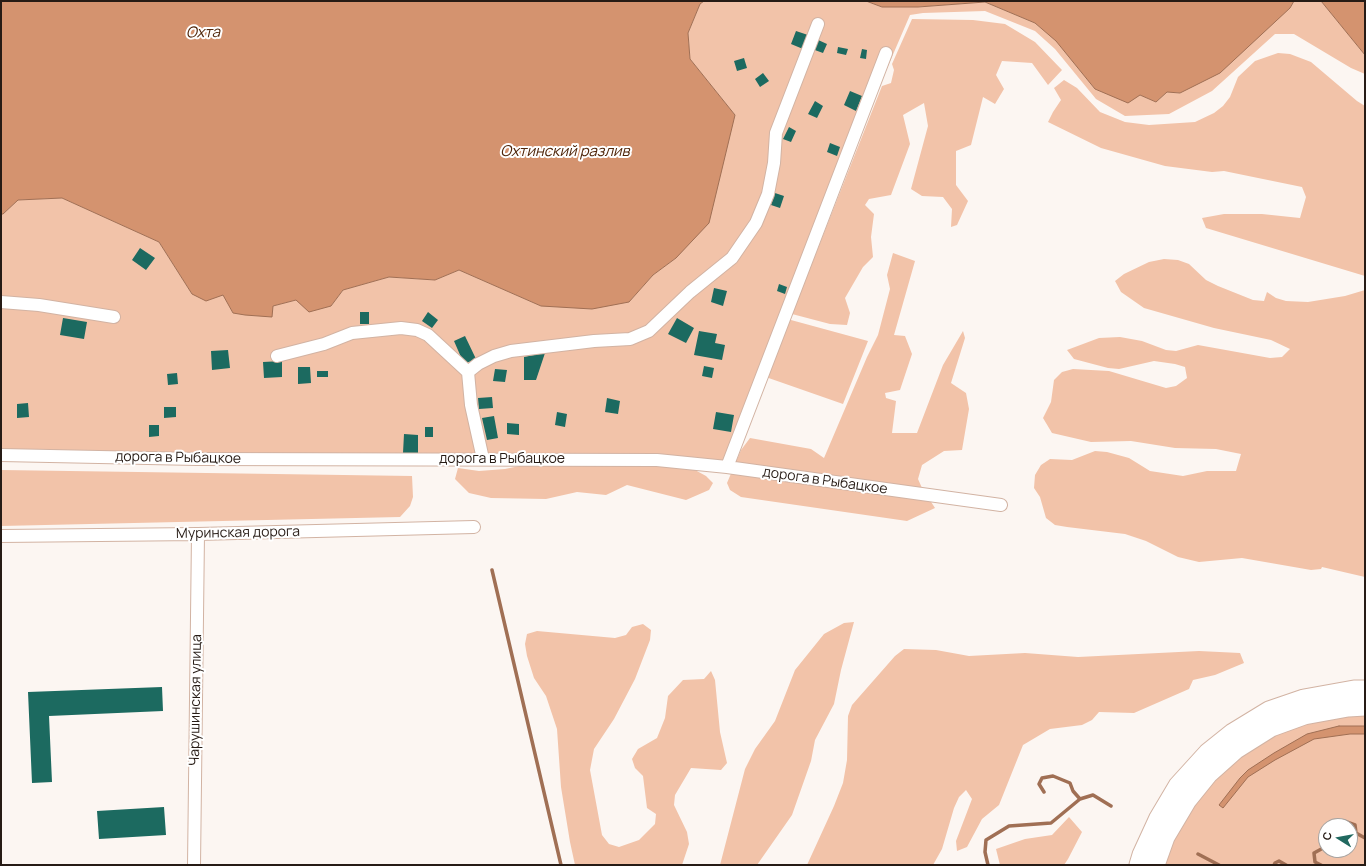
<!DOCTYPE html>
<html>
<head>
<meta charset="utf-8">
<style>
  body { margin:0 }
  #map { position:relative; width:1366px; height:866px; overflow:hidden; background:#fcf6f2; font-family:Manrope,sans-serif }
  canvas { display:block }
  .frame { position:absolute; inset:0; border:2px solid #261b15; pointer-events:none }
  .north { position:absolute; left:1318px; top:818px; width:40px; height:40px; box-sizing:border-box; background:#fff; border:1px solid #a8a4a1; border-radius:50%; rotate:281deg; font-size:11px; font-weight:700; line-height:16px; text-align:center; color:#261b15 }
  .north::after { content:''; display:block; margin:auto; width:14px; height:18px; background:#216960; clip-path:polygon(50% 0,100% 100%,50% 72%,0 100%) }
</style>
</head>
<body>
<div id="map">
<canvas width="1366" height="866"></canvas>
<div class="frame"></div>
<div class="north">С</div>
</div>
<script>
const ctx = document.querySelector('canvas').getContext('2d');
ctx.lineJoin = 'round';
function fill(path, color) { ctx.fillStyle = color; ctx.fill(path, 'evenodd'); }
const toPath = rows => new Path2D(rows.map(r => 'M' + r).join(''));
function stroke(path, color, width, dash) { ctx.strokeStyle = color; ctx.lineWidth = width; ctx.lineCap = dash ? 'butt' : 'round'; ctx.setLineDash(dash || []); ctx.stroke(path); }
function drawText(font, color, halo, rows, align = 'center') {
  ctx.font = font + ' Manrope,sans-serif'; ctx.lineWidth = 4; ctx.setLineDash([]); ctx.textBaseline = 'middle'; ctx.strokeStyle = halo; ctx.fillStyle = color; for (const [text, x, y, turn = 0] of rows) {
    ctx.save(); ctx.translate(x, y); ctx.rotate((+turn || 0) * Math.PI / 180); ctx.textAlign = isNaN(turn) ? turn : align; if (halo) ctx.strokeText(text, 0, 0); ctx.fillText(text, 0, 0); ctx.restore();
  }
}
const green = toPath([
  [704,1,866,1,882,7,918,7,985,2,1035,23,1057,41,1095,89,1140,95,1156,102,1167,92,1180,93,1290,8,1294,1,1321,1,1365,55,1365,74,1351,68,1294,34,1275,34,1212,91,1169,114,1125,116,1096,99,1055,49,1035,31,985,11,923,13,910,15,780,317,868,341,843,404,760,375,723,463,1,456,1,214,3,214,18,200,62,198,159,242,192,294,223,294,233,313,273,306,296,300,331,306,343,290,389,277,435,280,459,270,541,306,629,302,653,275,676,258,735,115,690,59,688,33,700,4],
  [912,19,973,20,1005,24,1035,42,1062,70,1048,85,1032,63,1002,61,996,75,1004,89,995,104,983,97,971,145,956,151,956,185,968,201,957,225,951,227,952,209,943,197,922,196,911,189,928,126,924,103,903,115,910,144,891,195,869,199,865,205,874,214,871,237,873,257,863,267,845,298,850,313,847,325,830,324,792,314,882,86,891,83,894,70,892,64],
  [1278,53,1290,54,1311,62,1357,101,1365,106,1365,276,1206,228,1202,218,1224,214,1262,214,1300,218,1306,197,1302,187,1224,171,1212,172,1165,166,1101,148,1048,122,1053,112,1061,100,1054,88,1064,80,1077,88,1100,112,1125,122,1149,125,1195,122,1214,113,1223,106,1230,97,1238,77,1255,61],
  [893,253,915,261,894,335,905,336,912,354,900,390,885,393,886,398,896,401,892,433,917,433,943,365,963,331,965,338,951,383,966,393,969,409,962,450,944,451,922,465,918,479,922,488,935,508,907,521,741,497,730,490,727,483,741,450,750,438,811,449,824,458,867,357,878,335,890,289,887,275],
  [1164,259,1178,260,1189,264,1206,280,1218,286,1253,300,1264,301,1267,292,1276,298,1286,301,1308,302,1345,296,1365,290,1365,577,1322,567,1321,569,1311,570,1242,558,1199,562,1178,557,1146,541,1125,534,1067,527,1055,525,1046,518,1040,497,1034,488,1035,475,1041,465,1050,459,1072,460,1095,451,1107,452,1129,458,1150,471,1183,476,1207,471,1236,471,1241,454,1216,449,1175,448,1131,441,1091,442,1052,433,1043,418,1051,402,1054,380,1062,372,1073,369,1109,371,1166,388,1176,386,1187,378,1185,367,1175,364,1154,361,1119,369,1108,368,1074,359,1067,350,1099,338,1120,337,1142,341,1166,350,1176,351,1198,345,1270,358,1282,357,1290,349,1271,340,1214,328,1144,308,1121,292,1115,281,1124,274,1149,262],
  [529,464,656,464,695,470,706,476,713,483,709,490,686,500,627,485,606,495,577,492,546,499,491,498,469,493,455,479,458,468,479,471,505,469],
  [1,470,412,476,413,497,410,506,400,517,1,526],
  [854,622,841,670,834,704,815,740,811,761,792,815,757,865,720,865,745,769,755,749,775,721,795,670,824,634,844,623],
  [643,624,651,630,650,640,635,679,614,719,594,749,590,770,602,835,609,844,619,847,639,840,655,824,656,814,647,808,643,776,635,768,632,759,638,749,657,738,665,718,668,696,683,680,704,679,711,671,715,680,720,732,727,763,721,770,691,768,675,795,674,805,687,832,689,844,682,865,575,865,570,842,561,787,557,729,546,696,534,678,527,656,525,644,527,634,537,631,615,638,626,635,632,627],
  [904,649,936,650,969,656,1025,653,1078,657,1199,651,1240,653,1244,663,1215,675,1193,680,1189,689,1134,713,1099,712,1092,720,1082,725,1050,729,1023,745,999,805,982,819,967,847,957,851,956,841,972,799,966,790,959,797,954,808,942,849,933,865,807,865,834,806,843,783,847,760,848,716,852,705,895,656],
  [1365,712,1365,865,1161,865,1185,811,1232,760,1285,728],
  [1326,826,1350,826,1350,850,1326,850],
  [1069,817,1082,832,1068,859,1064,865,1000,865,996,849,1025,839,1052,835]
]);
const water = toPath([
  [1,1,704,1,700,4,688,33,690,59,735,115,709,223,676,258,653,275,629,302,592,309,541,306,459,270,435,280,389,277,343,290,331,306,309,312,296,300,273,306,272,317,245,315,233,313,223,295,206,301,192,294,159,242,62,198,18,200,3,214,1,214,1,1],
  [866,1,1294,1,1290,8,1220,73,1180,93,1167,92,1156,102,1140,95,1128,103,1095,89,1056,41,1035,23,985,2,918,7,882,7,866,1],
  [1321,1,1365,1,1365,55,1321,1],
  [1339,726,1365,726,1365,734,1350,734,1314,739,1275,760,1248,777,1223,808,1219,805,1240,778,1248,770,1274,753,1307,734,1339,726]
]);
const stream = toPath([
  [492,570,561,865],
  [1044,792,1039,784,1042,778,1053,776,1070,783,1073,791,1080,799],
  [1339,826,1339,824,1344,821,1355,825,1356,833,1365,838],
  [1198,854,1219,865],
  [988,865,985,852,986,840,1009,826,1051,823,1080,799,1093,795,1111,806],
  [1274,865,1275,863,1279,861,1286,865],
  [1321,865,1315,862,1314,853,1325,847,1326,844]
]);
const building = toPath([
  [796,31,808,35,803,49,791,44],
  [816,39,827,44,823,53,812,49],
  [838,47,848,49,846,55,837,53],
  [862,49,867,50,866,59,860,58],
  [744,58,747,68,737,71,734,61],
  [763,73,769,81,760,87,755,79],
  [850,91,862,96,856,111,844,105],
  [815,101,823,106,817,118,808,114],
  [789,127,796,131,791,142,783,139],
  [830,143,840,147,837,156,827,152],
  [775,193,784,196,780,208,771,205],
  [140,248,155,258,146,270,132,260],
  [779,284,787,287,785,294,777,291],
  [714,288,727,291,723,306,711,302],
  [360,312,369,312,369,324,360,324],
  [428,312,438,320,432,328,422,321],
  [63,318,87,322,84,339,60,335],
  [677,318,694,328,686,343,668,334],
  [699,331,717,334,715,343,725,345,722,360,694,355],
  [465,336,476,359,464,364,454,341],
  [228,350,230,368,212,370,211,351],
  [545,353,536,380,524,380,524,357],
  [282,361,282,377,264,378,263,362],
  [704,366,714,368,712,378,702,376],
  [298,367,310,367,311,383,298,384],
  [495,369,507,370,505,382,493,381],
  [317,371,328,371,328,377,317,377],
  [177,373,178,384,168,385,167,374],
  [492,397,493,408,479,409,478,398],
  [607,398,620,401,618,414,605,412],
  [28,403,29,417,17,418,17,404],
  [164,407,176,407,176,417,164,418],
  [557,412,567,414,565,427,555,425],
  [716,412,734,415,731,432,713,429],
  [494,416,498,438,487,440,482,418],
  [507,423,519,424,519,435,507,434],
  [149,425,159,425,159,436,149,437],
  [425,427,433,427,433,437,425,437],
  [404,434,418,435,418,453,403,453],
  [162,687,163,711,49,716,52,782,32,783,28,692],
  [164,807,166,835,99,839,97,811]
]);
const street = toPath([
  [1,302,39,305,114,317],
  [277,356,324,344,352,333,401,328,417,330,428,335,468,372,478,364,494,356,511,351,594,341,630,339,649,331,690,292,732,258,756,223,768,194,774,163,776,133,818,24],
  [468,372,471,405,483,459],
  [1,455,197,459,657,460,727,467,1001,505],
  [727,467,886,53],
  [1,536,198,534,474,527],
  [194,865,198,534]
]);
const primary = toPath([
  [1139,865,1142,855,1159,818,1178,786,1208,753,1233,733,1269,711,1304,699,1354,690,1365,690],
  [1155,865,1165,837,1187,800,1208,774,1236,749,1271,727,1304,715,1348,707,1365,706]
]);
const streetNames = [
  ["дорога в Рыбацкое",178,458,1],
  ["дорога в Рыбацкое",502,459],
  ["дорога в Рыбацкое",825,481,8],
  ["Муринская дорога",238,533,-1],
  ["Чарушинская улица",196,700,-89]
];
const waterNames = [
  ["Охта",203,33,-1],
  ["Охтинский разлив",565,152]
];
fill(green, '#f2c3a9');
fill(water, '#d4936f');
stroke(water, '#a06f54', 1);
stroke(stream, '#a06f54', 3.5);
fill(building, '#1c6a60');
stroke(street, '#d2b3a3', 14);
stroke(primary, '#d2b3a3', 21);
stroke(street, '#fff', 12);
stroke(primary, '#fff', 19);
drawText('14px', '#261b15', '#fff', streetNames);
drawText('italic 15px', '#4f2509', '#fff', waterNames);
</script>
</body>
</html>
